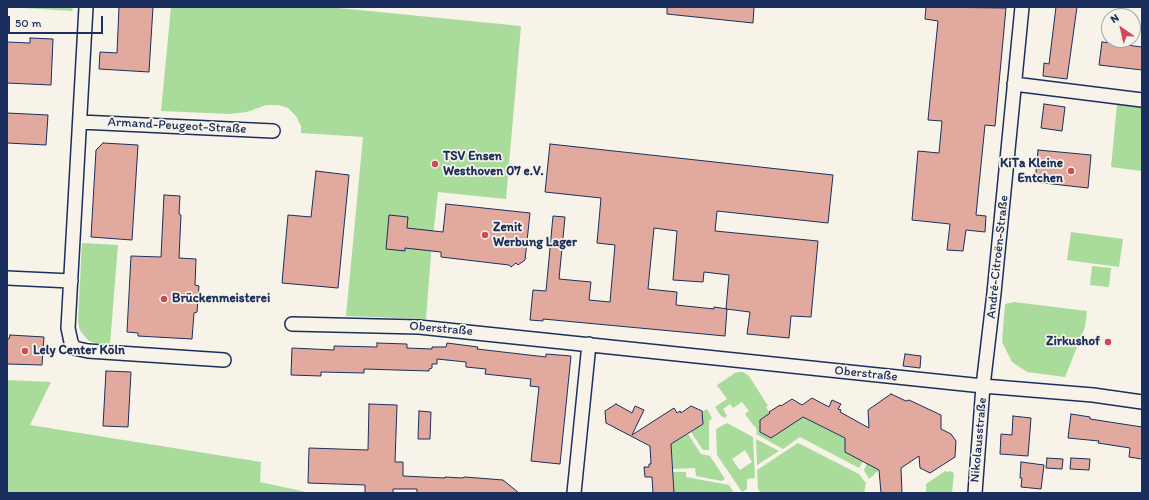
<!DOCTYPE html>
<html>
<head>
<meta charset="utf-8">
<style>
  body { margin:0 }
  #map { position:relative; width:1149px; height:500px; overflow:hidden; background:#f7f3e8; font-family:Itim,sans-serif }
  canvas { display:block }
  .frame { position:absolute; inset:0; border:8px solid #1b2f5e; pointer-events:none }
  .north { position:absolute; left:1101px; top:8px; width:40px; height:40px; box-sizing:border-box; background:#f7f3e8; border:1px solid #9fa5b1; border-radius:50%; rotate:326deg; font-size:11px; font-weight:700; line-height:16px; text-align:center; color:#1b2f5e }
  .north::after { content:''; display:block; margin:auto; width:14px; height:18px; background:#d1495b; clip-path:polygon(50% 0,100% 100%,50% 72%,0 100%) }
  .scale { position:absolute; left:8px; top:16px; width:95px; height:18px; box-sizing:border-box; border:2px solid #1b2f5e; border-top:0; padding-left:5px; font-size:12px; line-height:14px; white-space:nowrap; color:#1b2f5e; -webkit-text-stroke:3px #f7f3e8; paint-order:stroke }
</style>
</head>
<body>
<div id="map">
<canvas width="1149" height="500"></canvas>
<div class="frame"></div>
<div class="north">N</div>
<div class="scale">50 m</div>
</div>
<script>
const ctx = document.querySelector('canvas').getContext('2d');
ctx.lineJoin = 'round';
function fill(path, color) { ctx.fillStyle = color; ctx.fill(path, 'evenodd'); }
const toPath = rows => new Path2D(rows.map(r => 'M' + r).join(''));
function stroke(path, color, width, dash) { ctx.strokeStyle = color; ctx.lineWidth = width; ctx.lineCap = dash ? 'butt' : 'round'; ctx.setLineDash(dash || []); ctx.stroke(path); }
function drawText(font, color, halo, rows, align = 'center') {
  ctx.font = font + ' Itim,sans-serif'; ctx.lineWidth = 3.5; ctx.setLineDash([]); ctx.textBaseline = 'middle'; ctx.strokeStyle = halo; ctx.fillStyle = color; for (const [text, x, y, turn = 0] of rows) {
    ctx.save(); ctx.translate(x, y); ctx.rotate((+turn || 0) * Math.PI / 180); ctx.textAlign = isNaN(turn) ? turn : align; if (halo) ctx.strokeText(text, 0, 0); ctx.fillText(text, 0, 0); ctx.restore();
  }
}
const green = toPath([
  [7,7,73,7,72,11],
  [171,7,328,7,521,26,506,199,438,192,431,254,426,319,346,316,363,137,301,133,301,126,296,116,288,108,278,105,266,105,247,112,230,114,161,111],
  [1117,104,1142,107,1142,171,1111,167],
  [1071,232,1123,239,1119,267,1067,260],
  [82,243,118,245,110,344,95,343,89,341,81,332,79,327,78,321],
  [1092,266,1111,268,1109,287,1090,285],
  [1014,302,1087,311,1085,327,1065,377,1027,372,1012,362,1002,342,1005,304],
  [739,372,743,372,749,376,768,406,766,407,770,413,760,420,761,433,771,438,803,417,846,439,845,440,846,452,863,461,859,468,800,437,783,449,756,434,757,432,756,428,753,425,745,414,749,411,742,402,733,408,730,404,723,409,727,416,725,418,721,416,715,407,727,399,717,385,735,373],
  [7,380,51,382,30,425,261,462,260,482,311,493,7,493],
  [707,409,712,418,709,421,709,450,703,450,691,432,703,424,702,412],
  [727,423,753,437,755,478,747,479,747,489,742,492,717,455,716,429],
  [745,450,752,462,740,470,732,459],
  [688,434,701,454,710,456,725,479,722,481,696,476,695,468,673,469,671,444],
  [756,439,779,451,757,465],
  [798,443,859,474,865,482,866,482,864,493,761,493,758,489,757,470],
  [867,463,879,470,869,479,864,470],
  [945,471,947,472,950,471,954,473,952,493,926,493,926,484],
  [673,472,686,472,686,477,729,485,734,493,674,493]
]);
const building = toPath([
  [119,7,153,7,149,72,99,69,100,52,117,53,119,7],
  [667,7,754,7,753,23,667,14,667,7],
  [926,7,1006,8,995,126,985,125,976,215,986,216,985,232,966,230,963,251,947,250,950,224,912,220,918,151,939,153,942,121,928,120,938,21,925,19,926,7],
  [1056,7,1077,7,1067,79,1043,76,1044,63,1049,64,1056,7],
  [30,38,53,39,51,85,7,83,7,42,30,43,30,38],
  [1102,42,1142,47,1142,70,1099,65,1102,42],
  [1044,104,1065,107,1062,131,1041,128,1044,104],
  [7,113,48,115,46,145,7,143,7,113],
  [103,143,138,145,132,240,91,237,96,150,103,143],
  [550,144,833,175,828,223,717,211,715,231,818,241,811,317,791,316,789,338,747,334,750,312,726,309,729,275,704,272,703,282,673,280,677,231,654,228,648,289,677,292,676,305,714,309,714,307,727,309,725,336,543,319,543,321,530,320,533,290,546,291,553,216,565,217,559,279,591,282,589,300,610,302,615,245,597,243,601,198,545,192,550,144],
  [1038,150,1091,155,1088,188,1035,182,1038,150],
  [316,171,349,175,338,288,282,283,288,215,311,217,316,171],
  [164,195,180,196,179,214,181,215,179,258,196,259,195,285,199,286,197,312,194,313,192,339,138,336,138,333,127,332,131,256,161,257,164,195],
  [446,204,530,213,525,260,518,265,516,263,511,267,509,265,441,257,441,252,405,248,405,251,386,249,389,215,408,217,407,228,443,232,446,204],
  [10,335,44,337,42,365,7,364,7,339,9,339,10,335],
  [377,343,407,344,407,348,432,349,432,347,446,347,447,343,478,347,477,349,546,357,546,354,571,356,560,464,531,461,539,387,530,386,531,379,485,374,486,369,466,367,466,362,437,359,437,364,432,364,432,368,429,369,429,371,364,369,364,373,321,372,321,376,291,375,292,348,334,350,334,346,377,347,377,343],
  [905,354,921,356,920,368,903,366,905,354],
  [106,371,131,372,128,427,103,426,106,371],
  [891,394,906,401,909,400,941,415,941,429,951,434,956,441,955,457,930,473,920,468,919,456,901,468,902,493,881,493,879,470,845,452,845,438,803,417,771,438,760,432,760,420,770,413,769,412,780,405,781,406,792,399,802,405,812,398,829,407,832,400,841,404,838,409,841,410,840,412,869,428,868,410,891,394],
  [369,404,397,405,395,462,403,462,403,476,445,478,445,477,462,478,465,477,503,480,519,493,417,493,417,489,393,489,393,493,365,493,365,485,308,483,309,448,368,450,369,404],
  [616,404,632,413,635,406,644,410,632,435,674,408,677,413,680,411,681,413,691,406,702,411,703,424,671,444,674,493,653,493,652,477,645,477,644,467,649,467,649,464,651,464,650,446,606,423,605,411,616,404],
  [419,411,431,412,430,439,418,439,419,411],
  [1071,414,1090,417,1090,419,1142,427,1142,459,1129,457,1130,448,1098,443,1099,441,1068,438,1071,414],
  [1013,416,1031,418,1028,456,1000,454,1001,434,1012,435,1013,416],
  [1047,458,1063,459,1062,469,1046,468,1047,458],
  [1071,458,1090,459,1089,470,1070,469,1071,458],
  [1021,462,1044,465,1041,489,1021,487,1022,478,1020,478,1021,462]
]);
const minor = toPath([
  [86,7,68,328,71,342,74,348,88,351,224,360],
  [1014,84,1142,100],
  [80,122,273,131],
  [7,278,71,281],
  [292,324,419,327,983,386,1093,395,1142,402],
  [574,493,589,344],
  [975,493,983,386,994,293,1022,7]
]);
const markers = [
  [435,164,4,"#d1495b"],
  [1071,171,4,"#d1495b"],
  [485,235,4,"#d1495b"],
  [164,299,4,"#d1495b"],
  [1108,342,4,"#d1495b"],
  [25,351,4,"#d1495b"]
];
const streetNames = [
  ["Armand-Peugeot-Straße",177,126,3],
  ["André-Citroën-Straße",998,257,-84],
  ["Oberstraße",441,329,5],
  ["Oberstraße",866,374,6],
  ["Nikolausstraße",979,440,-85]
];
const poiNames = [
  ["TSV Ensen",443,157],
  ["Westhoven 07 e.V.",443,172],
  ["KiTa Kleine",1063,164,"right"],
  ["Entchen",1063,179,"right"],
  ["Zenit",493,228],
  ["Werbung Lager",493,243],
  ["Brückenmeisterei",172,299],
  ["Zirkushof",1100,342,"right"],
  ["Lely Center Köln",33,351]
];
fill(green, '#a9db9b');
fill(building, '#e2a99e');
stroke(building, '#1b2f5e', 1);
stroke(minor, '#1b2f5e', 16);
stroke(minor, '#f7f3e8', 13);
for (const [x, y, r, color] of markers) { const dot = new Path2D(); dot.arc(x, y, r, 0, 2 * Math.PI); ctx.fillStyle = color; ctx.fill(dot); stroke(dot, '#f7f3e8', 1.5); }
drawText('13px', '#1b2f5e', '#f7f3e8', streetNames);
drawText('bold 13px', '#1b2f5e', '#f7f3e8', poiNames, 'left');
</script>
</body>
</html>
